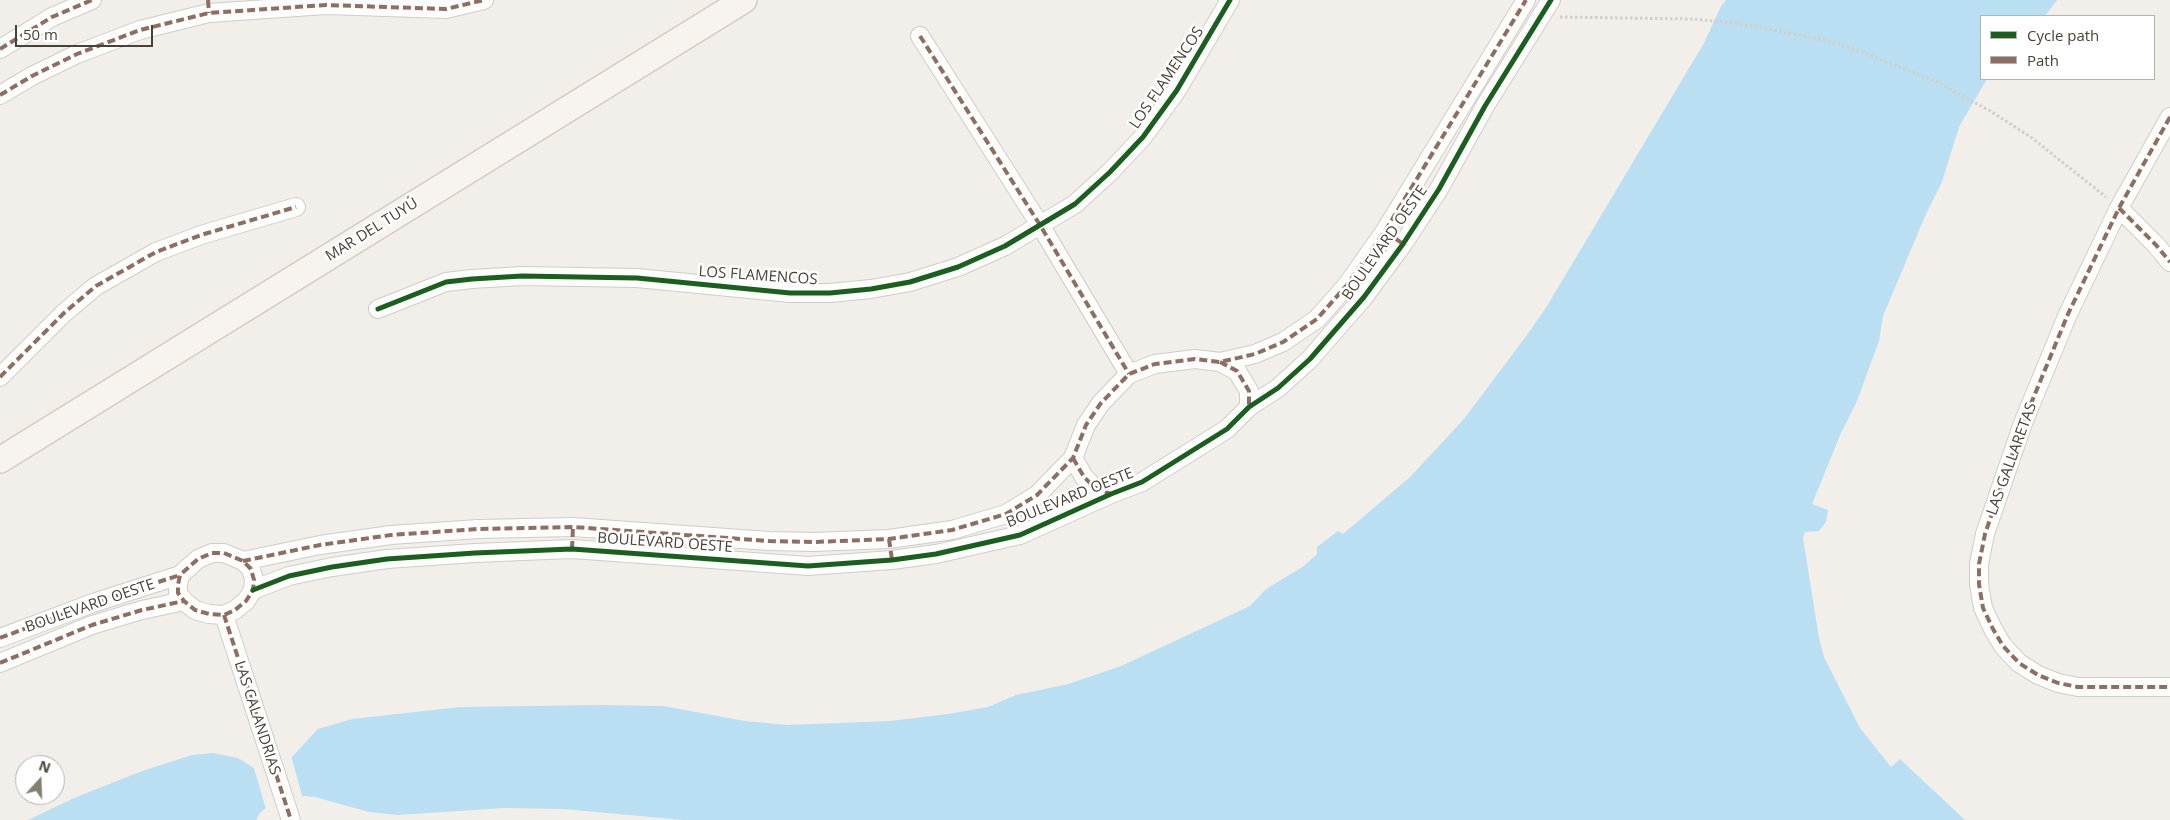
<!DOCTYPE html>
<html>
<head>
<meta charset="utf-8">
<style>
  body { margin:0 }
  #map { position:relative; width:2170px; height:820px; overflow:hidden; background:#f2efeb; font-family:"Open Sans",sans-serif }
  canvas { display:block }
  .legend { position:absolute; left:1980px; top:15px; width:175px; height:65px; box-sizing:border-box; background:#fff; border:1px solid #b6b3af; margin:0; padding:6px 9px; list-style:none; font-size:15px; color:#494136 }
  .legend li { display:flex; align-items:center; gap:10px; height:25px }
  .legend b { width:25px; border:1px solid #b6b3af }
  .north { position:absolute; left:15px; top:755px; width:50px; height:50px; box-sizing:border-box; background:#fff; border:1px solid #b6b3af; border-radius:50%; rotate:20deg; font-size:14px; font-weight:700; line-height:20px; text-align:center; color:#494136 }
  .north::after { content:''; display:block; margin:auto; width:18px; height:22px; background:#847e75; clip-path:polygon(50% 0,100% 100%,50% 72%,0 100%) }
  .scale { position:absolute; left:15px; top:25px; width:138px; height:22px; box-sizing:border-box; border:2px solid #494136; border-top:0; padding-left:6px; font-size:15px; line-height:18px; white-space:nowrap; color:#494136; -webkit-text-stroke:4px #fff; paint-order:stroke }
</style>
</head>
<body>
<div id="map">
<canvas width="2170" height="820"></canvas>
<ul class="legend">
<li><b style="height:6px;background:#1b5e20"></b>Cycle path</li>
<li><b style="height:6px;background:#8d6e63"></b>Path</li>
</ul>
<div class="north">N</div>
<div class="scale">50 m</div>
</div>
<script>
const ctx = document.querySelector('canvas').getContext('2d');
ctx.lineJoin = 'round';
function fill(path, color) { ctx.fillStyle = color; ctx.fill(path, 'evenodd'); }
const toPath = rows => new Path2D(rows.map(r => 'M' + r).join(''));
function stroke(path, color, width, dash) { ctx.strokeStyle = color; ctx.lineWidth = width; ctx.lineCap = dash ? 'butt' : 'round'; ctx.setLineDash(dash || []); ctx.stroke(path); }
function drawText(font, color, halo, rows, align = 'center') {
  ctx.font = font + ' "Open Sans",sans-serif'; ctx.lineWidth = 5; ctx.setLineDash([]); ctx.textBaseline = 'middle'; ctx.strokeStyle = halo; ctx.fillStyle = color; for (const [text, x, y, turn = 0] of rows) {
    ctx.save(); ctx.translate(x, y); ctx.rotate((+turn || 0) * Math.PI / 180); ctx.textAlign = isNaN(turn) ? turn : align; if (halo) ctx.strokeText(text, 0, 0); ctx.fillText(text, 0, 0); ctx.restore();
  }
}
const water = toPath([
  [1726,0,2057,0,2045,16,1981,16,1981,79,1987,79,1959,127,1942,182,1926,214,1883,316,1879,341,1857,401,1841,433,1812,504,1828,510,1826,522,1819,531,1805,532,1803,538,1819,638,1824,657,1860,728,1891,767,1900,759,1965,820,683,820,563,809,504,808,398,815,369,812,315,797,304,796,269,805,260,813,256,820,28,820,74,798,142,771,192,755,213,753,238,758,254,768,261,768,288,761,318,729,352,719,460,707,598,705,663,706,745,721,787,725,890,721,948,714,988,707,1016,695,1068,684,1121,666,1250,606,1266,589,1304,566,1317,554,1317,547,1338,531,1343,534,1410,477,1464,419,1527,335,1547,306,1704,43,1721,6]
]);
const pier = toPath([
  [291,756,303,799,266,809,253,765,261,766,287,759]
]);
const path = toPath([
  [1560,17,1691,19,1736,23,1825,40,1862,52,1937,82,1992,112,2032,138,2106,197]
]);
const street = toPath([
  [920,36,1040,225,1129,374],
  [0,49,52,17,92,0],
  [0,95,32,76,77,54,140,30,209,13,326,5,446,9,484,0],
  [2170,117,2119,208,2068,314,2023,423,1985,534,1979,564,1979,584,1983,608,1993,629,2003,646,2019,663,2038,675,2058,683,2078,687,2170,687],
  [2119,208,2156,245,2170,262],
  [378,309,446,282,472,279,522,276,637,278,790,293,830,293,871,289,910,282,958,267,1005,246,1075,204,1110,172,1143,137,1177,90,1230,0],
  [1220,362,1237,371,1249,391,1249,407],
  [0,377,64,313,96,286,156,252,201,235,296,207],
  [1073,458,1084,477,1094,487,1111,494],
  [212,553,224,553,243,561,251,569,254,580,253,590,246,601,235,610,224,615,209,614,195,610,184,601,178,593,178,585,180,575,198,559,212,553],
  [243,561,320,545,391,535,478,529,573,527,769,541,814,542,889,539,952,530,1006,514,1037,495,1073,458,1086,425,1101,403,1129,374,1155,364,1195,359,1220,362,1255,354,1283,342,1317,319,1347,285,1385,231,1526,0],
  [253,590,289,576,332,567,387,559,475,553,572,549,808,566,892,560,936,554,1020,535,1111,494,1142,482,1227,429,1249,407,1278,388,1310,359,1364,297,1403,244,1439,189,1485,106,1551,0],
  [224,615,291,820],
  [0,638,93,603,180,575],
  [0,663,92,625,142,610,184,601]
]);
const secondary = toPath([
  [0,460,744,0]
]);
const quiet = toPath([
  [208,0,209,13],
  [920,36,1040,225,1129,374],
  [0,49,52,17,92,0],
  [0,95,32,76,77,54,140,30,209,13,326,5,446,9,484,0],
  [2170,117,2119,208,2068,314,2023,423,1985,534,1979,564,1979,584,1983,608,1993,629,2003,646,2019,663,2038,675,2058,683,2078,687,2170,687],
  [2119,208,2156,245,2170,262],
  [1385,231,1403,244],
  [1220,362,1237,371,1249,391,1249,407],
  [0,377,64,313,96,286,156,252,201,235,296,207],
  [1073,458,1084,477,1094,487,1111,494],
  [889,539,892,560],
  [572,549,573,527],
  [212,553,224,553,243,561,251,569,254,580,253,590,246,601,235,610,224,615,209,614,195,610,184,601,178,593,178,585,180,575,198,559,212,553],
  [243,561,320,545,391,535,478,529,573,527,769,541,814,542,889,539,952,530,1006,514,1037,495,1073,458,1086,425,1101,403,1129,374,1155,364,1195,359,1220,362,1255,354,1283,342,1317,319,1347,285,1385,231,1526,0],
  [224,615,291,820],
  [0,638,93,603,180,575],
  [0,663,92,625,142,610,184,601]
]);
const cycleway = toPath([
  [378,309,446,282,472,279,522,276,637,278,790,293,830,293,871,289,910,282,958,267,1005,246,1075,204,1110,172,1143,137,1177,90,1230,0],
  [253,590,289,576,332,567,387,559,475,553,572,549,808,566,892,560,936,554,1020,535,1111,494,1142,482,1227,429,1249,407,1278,388,1310,359,1364,297,1403,244,1439,189,1485,106,1551,0]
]);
const streetNames = [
  ["LOS FLAMENCOS",1167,78,-56],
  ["MAR DEL TUYÚ",372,230,-32],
  ["BOULEVARD OESTE",1385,243,-55],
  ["LOS FLAMENCOS",758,276,4],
  ["LAS GALLARETAS",2012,459,-70],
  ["BOULEVARD OESTE",1070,498,-22],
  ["BOULEVARD OESTE",665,543,4],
  ["BOULEVARD OESTE",90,606,-19],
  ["LAS CALANDRIAS",257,718,72]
];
fill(water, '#badff2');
fill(pier, '#f2efeb');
stroke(street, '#d0cdc8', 20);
stroke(secondary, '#d2ccc2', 28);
stroke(path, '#d2cfcb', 3, [2.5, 2.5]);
stroke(street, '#fdfdfc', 18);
stroke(secondary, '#f7f4ef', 25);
stroke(quiet, '#8d6e63', 4, [8, 4]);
stroke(cycleway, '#1b5e20', 5);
drawText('15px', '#494136', '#fff', streetNames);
</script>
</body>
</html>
